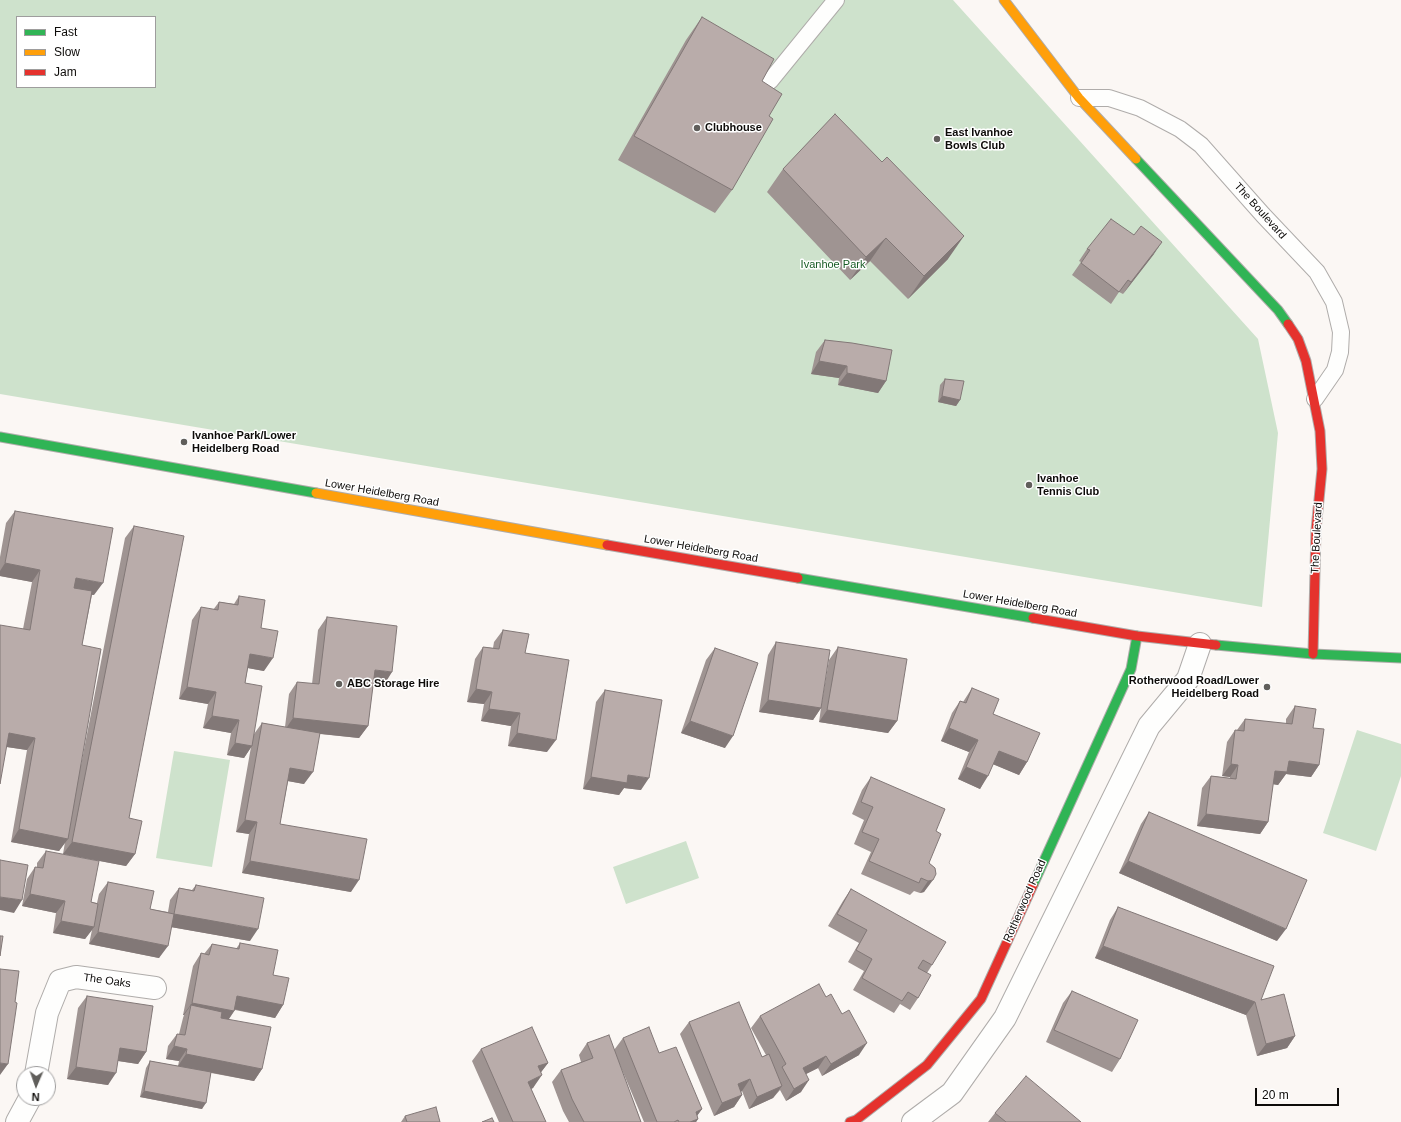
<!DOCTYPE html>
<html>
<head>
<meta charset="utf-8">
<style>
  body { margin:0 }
  #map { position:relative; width:1401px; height:1122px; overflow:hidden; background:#fbf7f4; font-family:Helvetica,sans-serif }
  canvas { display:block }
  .legend { position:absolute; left:16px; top:16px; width:140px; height:72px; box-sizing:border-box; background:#fff; border:1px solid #9e9d9d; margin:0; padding:5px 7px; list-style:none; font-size:12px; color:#0d0b09 }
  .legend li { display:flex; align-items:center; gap:8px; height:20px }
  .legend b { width:20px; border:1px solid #9e9d9d }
  .north { position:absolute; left:16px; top:1066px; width:40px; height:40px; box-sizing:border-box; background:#fff; border:1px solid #9e9d9d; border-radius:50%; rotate:182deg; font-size:11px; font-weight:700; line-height:16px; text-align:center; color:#0d0b09 }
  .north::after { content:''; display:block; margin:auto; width:14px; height:18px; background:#605e5b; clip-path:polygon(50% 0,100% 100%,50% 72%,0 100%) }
  .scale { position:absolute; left:1255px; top:1088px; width:84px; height:18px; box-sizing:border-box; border:2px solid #0d0b09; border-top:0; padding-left:5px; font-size:12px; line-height:14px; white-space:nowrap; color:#0d0b09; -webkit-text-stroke:3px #fff; paint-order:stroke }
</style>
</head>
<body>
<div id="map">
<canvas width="1401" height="1122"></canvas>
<ul class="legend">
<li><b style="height:5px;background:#30b455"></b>Fast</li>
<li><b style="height:5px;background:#ff9f0a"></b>Slow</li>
<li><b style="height:5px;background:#e5322d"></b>Jam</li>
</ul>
<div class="north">N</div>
<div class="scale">20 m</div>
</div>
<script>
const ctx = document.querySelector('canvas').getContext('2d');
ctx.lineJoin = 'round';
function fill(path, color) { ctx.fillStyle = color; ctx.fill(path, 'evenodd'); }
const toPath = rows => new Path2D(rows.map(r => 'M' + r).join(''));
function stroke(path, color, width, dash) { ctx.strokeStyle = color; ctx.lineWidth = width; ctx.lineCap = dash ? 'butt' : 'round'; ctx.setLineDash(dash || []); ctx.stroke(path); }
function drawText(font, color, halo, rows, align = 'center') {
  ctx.font = font + ' Helvetica,sans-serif'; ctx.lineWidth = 3; ctx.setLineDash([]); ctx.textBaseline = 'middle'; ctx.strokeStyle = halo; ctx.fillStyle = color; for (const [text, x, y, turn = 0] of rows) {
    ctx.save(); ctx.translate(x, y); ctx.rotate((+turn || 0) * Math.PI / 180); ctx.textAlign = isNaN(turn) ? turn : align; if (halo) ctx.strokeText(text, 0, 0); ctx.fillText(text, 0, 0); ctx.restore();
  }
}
const green = toPath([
  [0,0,953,0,1258,339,1278,433,1262,607,0,394],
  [17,17,155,17,155,87,17,87],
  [1357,730,1401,744,1401,776,1376,851,1323,833],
  [174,751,230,760,212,867,156,858],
  [686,841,699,878,626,904,613,867]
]);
const lane = toPath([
  [770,81,836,0],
  [1079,98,1109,98,1140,108,1180,129,1201,145,1263,215,1317,272,1334,302,1341,332,1340,352,1335,370,1315,399]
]);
const street = toPath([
  [36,1074,47,1013,60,981,76,977,155,988],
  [17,1122,30,1098],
  [913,1122,952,1093,1005,1018,1149,726,1188,679,1200,644]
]);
const fast = toPath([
  [1136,159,1278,310,1288,324],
  [0,437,316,493],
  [798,578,1033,618],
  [1216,645,1313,654,1401,658],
  [1033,885,1131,669,1137,636]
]);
const slow = toPath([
  [1004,0,1079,98,1136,159],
  [316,493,607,545]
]);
const jam = toPath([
  [1288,324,1298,339,1306,361,1320,431,1322,469,1316,530,1313,654],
  [607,545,798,578],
  [1033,618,1137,636,1216,645],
  [850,1122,856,1120,927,1065,981,999,1033,885]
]);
const wall = toPath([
  [702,17,762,81,769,116,732,190,715,213,618,160,686,40],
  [783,169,948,259,908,299,870,261,850,280,767,192],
  [1087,249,1154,254,1123,294,1119,292,1111,304,1072,275,1081,262,1079,261],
  [825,340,886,381,878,393,838,385,839,378,811,374,816,352],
  [945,379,960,400,956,406,938,402,940,385],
  [15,511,94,595,92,595,82,645,81,765,125,538,134,526,129,818,135,854,126,866,63,854,65,842,59,851,11,842,27,750,7,747,23,629,32,582,0,576,0,557,6,523],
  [239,596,261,628,264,671,248,668,245,683,254,734,262,723,285,727,289,694,297,682,312,684,318,630,327,617,384,685,373,683,368,726,359,738,320,734,304,784,288,781,280,824,351,892,242,873,249,834,236,832,251,747,244,758,227,755,231,733,203,728,208,704,179,699,192,620,201,607,213,610,219,602,234,604],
  [503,630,525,653,547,752,508,746,511,726,481,721,484,704,467,702,475,659,483,647,493,648,494,642],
  [776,642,821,707,829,660,838,647,897,721,888,733,819,722,821,708,813,720,759,712,768,655],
  [715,648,725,748,681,733,706,660],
  [972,688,993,714,1027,762,1019,775,993,764,980,789,958,779,969,752,941,741,952,713,960,701,963,702],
  [605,690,641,790,624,788,619,795,583,789,596,702],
  [1295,706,1313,728,1319,765,1311,777,1286,774,1278,785,1273,784,1268,822,1260,834,1197,826,1202,788,1211,776,1230,778,1230,777,1222,776,1227,742,1235,730,1237,730,1245,719,1286,724,1286,719],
  [871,777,936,831,929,863,935,868,924,892,920,893,914,891,910,895,861,874,871,852,854,844,864,820,852,814,862,790],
  [1149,812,1277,941,1119,873,1141,824],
  [46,851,91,902,97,903,99,894,108,882,150,909,168,912,170,900,179,888,192,890,196,885,250,941,171,927,159,958,89,944,92,930,85,939,53,933,56,913,22,906,27,879,35,867,37,867,37,863],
  [851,889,932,965,927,973,918,998,910,1010,900,1004,894,1013,853,990,864,971,848,962,859,943,828,926,843,901],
  [1118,907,1261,1000,1295,1036,1287,1048,1257,1056,1246,1015,1095,958,1110,920],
  [240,943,273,975,283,1005,275,1018,235,1010,229,1019,262,1069,254,1081,211,1073,202,1109,140,1097,146,1068,150,1061,200,1070,178,1066,179,1061,166,1059,168,1046,177,1034,179,1034,183,1018,184,1015,183,1015,193,966,201,953,204,954,212,944,236,949],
  [1072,991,1120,1059,1112,1072,1046,1042,1063,1003],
  [87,996,146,1052,138,1064,118,1061,108,1085,67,1079,78,1008],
  [760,1016,859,1055,822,1076,818,1068,806,1074,801,1092,786,1101,780,1090,773,1098,749,1109,742,1091,741,1092,742,1095,734,1107,714,1116,680,1034,689,1022,762,1057,766,1055,751,1028],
  [623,1038,659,1053,702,1109,697,1116,698,1119,696,1122,644,1122,617,1058,641,1122,569,1122,563,1111,552,1082,561,1070,581,1062,579,1055,587,1043,614,1050],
  [481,1049,548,1063,540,1073,533,1088,531,1089,546,1122,499,1122,472,1061],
  [995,1113,1081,1122,988,1122],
  [405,1116,440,1122,401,1122]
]);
const shadedWall = toPath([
  [964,236,948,259,908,299,924,276],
  [886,238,870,261,850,280,866,257],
  [1162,242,1154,254,1123,294,1131,282],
  [819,361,847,366,839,378,811,374],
  [847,373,886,381,878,393,838,385],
  [942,396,960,400,956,406,938,402],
  [5,563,40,570,32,582,0,576,0,571],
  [76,578,103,583,94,595,67,591],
  [250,654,273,658,264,671,242,667],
  [375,670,392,672,384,685,366,683],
  [187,687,216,692,208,704,179,699],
  [476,689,492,692,484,704,467,702],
  [768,700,821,708,813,720,759,712],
  [489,709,520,713,511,726,481,721],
  [827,710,897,721,888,733,819,722],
  [212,716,239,720,231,733,203,728],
  [293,718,368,726,359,738,285,730],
  [690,721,733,736,725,748,681,733],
  [949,728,978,740,969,752,941,741],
  [9,733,35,738,27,750,0,746],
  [517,733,556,740,547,752,508,746],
  [235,743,252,746,244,758,227,755],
  [999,751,1027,762,1019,775,990,763],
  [1289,761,1319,765,1311,777,1286,774,1278,785,1266,783,1275,771],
  [1231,764,1238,765,1230,777,1222,776],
  [966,767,988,776,980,789,958,779],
  [290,768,313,772,304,784,282,780],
  [628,775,649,778,641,790,624,788,619,795,583,789,591,777],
  [1206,814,1268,822,1260,834,1197,826],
  [245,820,257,822,249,834,236,832],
  [19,829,68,839,59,851,11,842],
  [72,842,135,854,126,866,63,854],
  [250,861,359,880,351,892,242,873],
  [1128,861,1286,929,1277,941,1119,873],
  [933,880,924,892,920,893,928,881],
  [30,894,65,901,56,913,22,906],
  [0,897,22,900,14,913,0,910],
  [174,914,258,929,250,941,165,926],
  [61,921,94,927,85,939,53,933],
  [98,932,168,946,159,958,89,944],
  [1103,946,1255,1002,1246,1015,1095,958],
  [237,996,283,1005,275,1018,229,1008],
  [192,1003,234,1011,226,1023,191,1005,184,1015,183,1015],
  [1295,1036,1287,1048,1257,1056,1266,1044],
  [867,1043,859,1055,822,1076,831,1064],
  [174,1046,187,1049,179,1061,166,1059],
  [120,1048,146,1052,138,1064,112,1060],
  [186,1054,262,1069,254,1081,178,1066],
  [826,1056,818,1068,794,1080,803,1068],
  [0,1063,8,1064,0,1075],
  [548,1063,539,1075,538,1066],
  [76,1067,116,1073,108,1085,67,1079],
  [542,1075,533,1088,519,1094,528,1082],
  [750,1079,742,1091,729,1096,738,1084],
  [809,1080,801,1092,786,1101,794,1089],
  [782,1086,773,1098,749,1109,757,1097],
  [144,1091,206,1103,202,1109,140,1097],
  [742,1095,734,1107,714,1116,722,1103],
  [702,1109,693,1121,698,1119,696,1122,688,1122,696,1112]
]);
const building = toPath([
  [702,17,774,59,762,81,782,94,769,116,773,119,732,190,634,136,702,17],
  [835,114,882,162,887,157,964,236,924,276,886,238,866,257,783,169,835,114],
  [1111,219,1134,235,1141,226,1162,242,1131,282,1128,280,1119,292,1081,263,1090,250,1087,249,1111,219],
  [825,340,852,343,892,350,886,381,847,373,847,366,819,361,825,340],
  [945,379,964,381,960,400,942,396,945,379],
  [15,511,113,528,103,583,76,578,74,588,92,591,82,645,101,649,68,839,19,829,35,738,9,733,0,784,0,625,30,630,40,570,5,563,15,511],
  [134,526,184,536,129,818,142,821,135,854,72,842,134,526],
  [239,596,265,600,261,628,278,631,273,658,250,654,245,683,262,686,252,746,235,743,239,720,212,716,216,692,187,687,201,607,218,610,219,602,238,605,239,596],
  [327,617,397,626,392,672,375,670,368,726,293,718,297,682,319,684,327,617],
  [503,630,529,634,525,653,569,660,556,740,517,733,520,713,489,709,492,692,476,689,483,647,499,649,503,630],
  [776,642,830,650,821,708,768,700,776,642],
  [838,647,907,659,897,721,827,710,838,647],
  [715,648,758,663,733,736,690,721,715,648],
  [972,688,999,699,993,714,1040,733,1027,762,999,751,988,776,966,767,978,740,949,728,960,701,966,703,972,688],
  [605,690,662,700,649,778,628,775,627,783,591,777,605,690],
  [1295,706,1316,709,1313,728,1324,729,1319,765,1289,761,1287,772,1275,771,1268,822,1206,814,1211,776,1236,779,1238,765,1231,764,1235,730,1244,731,1245,719,1292,724,1295,706],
  [262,723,320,733,313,772,290,768,280,824,367,839,359,880,250,861,257,822,245,820,262,723],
  [871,777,945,809,936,831,941,834,929,863,935,868,936,874,933,880,928,881,921,878,919,883,869,861,879,839,862,832,873,807,861,802,871,777],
  [1149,812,1307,880,1286,929,1128,861,1149,812],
  [46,851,99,861,91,902,98,904,94,927,61,921,65,901,30,894,35,867,43,868,46,851],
  [0,860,28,865,22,900,0,897,0,860],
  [108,882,154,891,150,909,174,914,168,946,98,932,108,882],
  [196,885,264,898,258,929,174,914,179,888,194,891,196,885],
  [851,889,946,942,932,965,923,960,918,968,931,975,918,998,908,992,902,1001,862,978,872,959,856,950,867,930,837,914,851,889],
  [1118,907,1274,966,1261,1000,1284,994,1295,1036,1266,1044,1255,1002,1103,946,1118,907],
  [0,936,3,936,0,956,0,936],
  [240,943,278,950,273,975,289,978,283,1005,237,996,234,1011,192,1003,201,953,209,955,212,944,239,949,240,943],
  [0,969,19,971,15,1002,17,1003,8,1064,0,1063,0,969],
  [819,984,826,997,831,994,842,1014,849,1010,867,1043,831,1064,826,1056,803,1068,809,1080,794,1089,782,1067,786,1064,760,1016,819,984],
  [1072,991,1138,1020,1120,1059,1054,1030,1072,991],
  [87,996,153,1006,146,1052,120,1048,116,1073,76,1067,87,996],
  [739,1002,762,1057,769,1054,782,1086,757,1097,750,1079,738,1084,742,1095,722,1103,689,1022,739,1002],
  [191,1005,222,1012,221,1018,271,1027,262,1069,186,1054,187,1049,174,1046,177,1034,185,1035,191,1005],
  [532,1027,548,1063,538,1066,542,1075,528,1082,546,1122,513,1122,481,1049,532,1027],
  [649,1027,659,1053,676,1047,702,1109,696,1112,698,1119,690,1122,679,1122,678,1120,674,1122,657,1122,623,1038,649,1027],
  [609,1035,641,1122,584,1122,572,1099,561,1070,593,1058,587,1043,609,1035],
  [150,1061,211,1072,206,1103,144,1091,150,1061],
  [1026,1076,1081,1122,1006,1122,995,1113,1026,1076],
  [436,1107,440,1122,407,1122,405,1116,436,1107],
  [492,1118,494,1122,482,1122,492,1118]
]);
const markers = [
  [697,128,4,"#605e5b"],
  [937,139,4,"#605e5b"],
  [184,442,4,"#605e5b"],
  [1029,485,4,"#605e5b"],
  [339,684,4,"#605e5b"],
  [1267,687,4,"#605e5b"]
];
const poiNames = [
  ["Clubhouse",705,128],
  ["East Ivanhoe",945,133],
  ["Bowls Club",945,146],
  ["Ivanhoe Park/Lower",192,436],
  ["Heidelberg Road",192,449],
  ["Ivanhoe",1037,479],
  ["Tennis Club",1037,492],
  ["Rotherwood Road/Lower",1259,681,"right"],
  ["Heidelberg Road",1259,694,"right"],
  ["ABC Storage Hire",347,684]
];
const streetNames = [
  ["The Boulevard",1260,211,48],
  ["Lower Heidelberg Road",382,493,10],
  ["The Boulevard",1317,538,-87],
  ["Lower Heidelberg Road",701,549,10],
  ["Lower Heidelberg Road",1020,604,10],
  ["Rotherwood Road",1025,901,-66],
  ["The Oaks",107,981,8]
];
const parkNames = [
  ["Ivanhoe Park",833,265]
];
fill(green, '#cee2cc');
stroke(lane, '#afacaa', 18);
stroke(street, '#afacaa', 24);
stroke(fast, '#afacaa', 11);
stroke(slow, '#afacaa', 11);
stroke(jam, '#afacaa', 11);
stroke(lane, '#fefefd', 16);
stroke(street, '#fefefd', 22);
stroke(fast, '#30b455', 9);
stroke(slow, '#ff9f0a', 9);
stroke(jam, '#e5322d', 9);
fill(wall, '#9f9492');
fill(shadedWall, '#827877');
fill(building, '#b9acaa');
stroke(building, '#827877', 1);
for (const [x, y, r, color] of markers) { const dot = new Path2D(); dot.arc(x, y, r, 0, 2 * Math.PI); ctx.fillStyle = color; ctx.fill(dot); stroke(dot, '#fff', 1.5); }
drawText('bold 11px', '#0d0b09', '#fff', poiNames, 'left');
drawText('11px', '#0d0b09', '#fff', streetNames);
drawText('11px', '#175b24', '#fff', parkNames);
</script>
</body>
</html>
